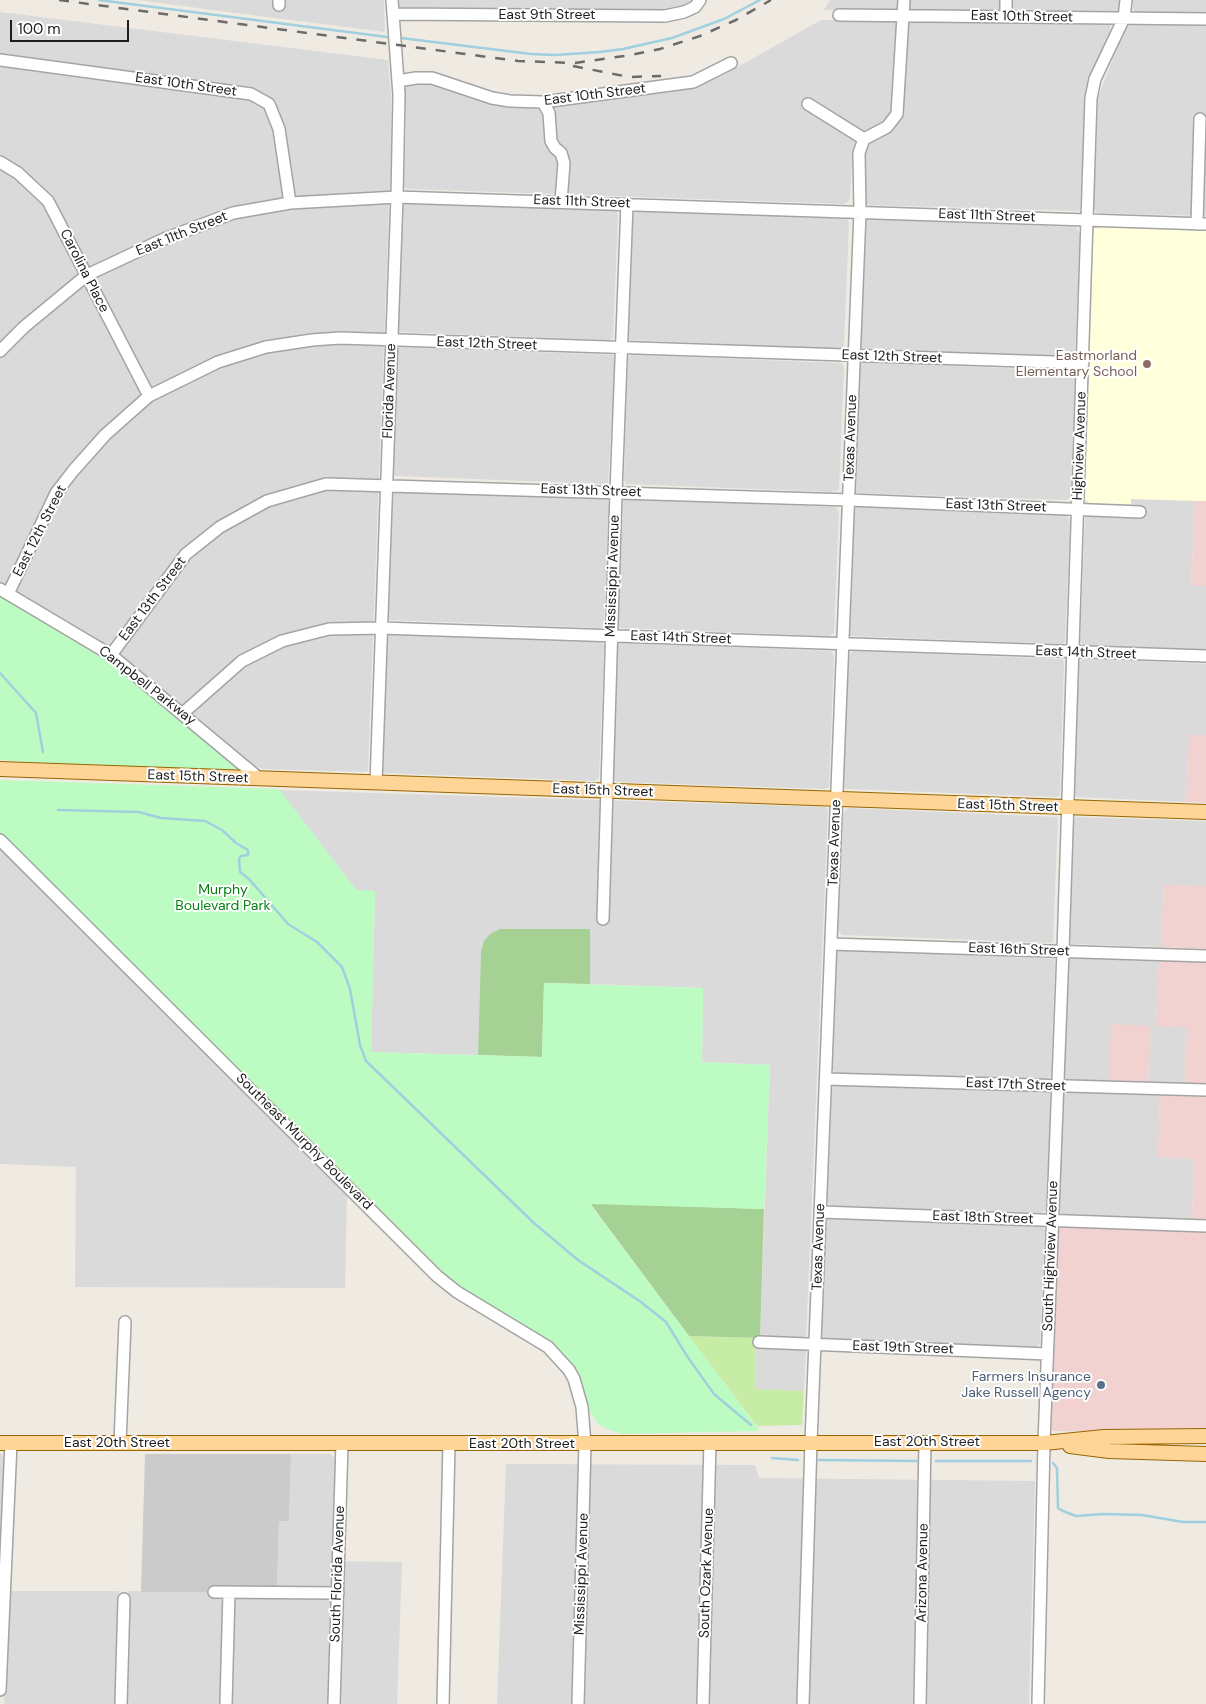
<!DOCTYPE html>
<html>
<head>
<meta charset="utf-8">
<style>
  body { margin:0 }
  #map { position:relative; width:1206px; height:1704px; overflow:hidden; background:#efebe2; font-family:"DM Sans",sans-serif }
  canvas { display:block }
  .scale { position:absolute; left:10px; top:20px; width:119px; height:22px; box-sizing:border-box; border:2px solid #1d1d1d; border-top:0; padding-left:6px; font-size:15px; line-height:18px; white-space:nowrap; color:#1d1d1d; -webkit-text-stroke:4px #fff; paint-order:stroke }
</style>
</head>
<body>
<div id="map">
<canvas width="1206" height="1704"></canvas>
<div class="scale">100 m</div>
</div>
<script>
const ctx = document.querySelector('canvas').getContext('2d');
ctx.lineJoin = 'round';
function fill(path, color) { ctx.fillStyle = color; ctx.fill(path, 'evenodd'); }
const toPath = rows => new Path2D(rows.map(r => 'M' + r).join(''));
function stroke(path, color, width, dash) { ctx.strokeStyle = color; ctx.lineWidth = width; ctx.lineCap = dash ? 'butt' : 'round'; ctx.setLineDash(dash || []); ctx.stroke(path); }
function drawText(font, color, halo, rows, align = 'center') {
  ctx.font = font + ' "DM Sans",sans-serif'; ctx.lineWidth = 4; ctx.setLineDash([]); ctx.textBaseline = 'middle'; ctx.strokeStyle = halo; ctx.fillStyle = color; for (const [text, x, y, turn = 0] of rows) {
    ctx.save(); ctx.translate(x, y); ctx.rotate((+turn || 0) * Math.PI / 180); ctx.textAlign = isNaN(turn) ? turn : align; if (halo) ctx.strokeText(text, 0, 0); ctx.fillText(text, 0, 0); ctx.restore();
  }
}
const residential = toPath([
  [138,0,384,0,385,32,228,12],
  [398,0,693,0,692,4,672,10,401,9,398,4],
  [830,0,1122,0,1119,10,1117,11,824,10],
  [1133,0,1206,0,1206,16,1135,13,1133,9],
  [0,12,388,60,391,97,391,155,368,769,367,772,263,769,249,764,0,584],
  [821,20,1105,22,1110,23,1110,31,1088,80,1086,89,1080,208,1079,211,869,205,865,203,864,162,852,162,850,199,845,204,408,189,404,187,406,125,404,83,424,80,501,103,697,85,720,77],
  [1206,22,1206,216,1097,213,1094,208,1098,98,1123,32,1130,25,1135,23],
  [409,203,616,210,618,215,613,338,609,340,400,332,397,328,402,208,405,204],
  [637,210,847,219,849,223,844,346,839,349,630,340,628,337,633,216,635,211],
  [869,219,1076,227,1080,234,1075,353,1069,357,862,348,860,347,864,222],
  [402,347,612,355,615,358,608,483,604,484,395,476,393,471,397,352,399,348],
  [632,355,842,363,844,367,839,490,832,492,626,484,624,480,628,359,628,357],
  [864,362,1072,371,1075,379,1070,498,1065,500,856,493,854,488,859,365],
  [397,491,607,499,609,503,604,626,600,628,389,620,387,616,392,496,393,493],
  [628,499,836,507,839,513,834,633,829,636,620,628,618,624,623,504,623,501],
  [1131,499,1195,501,1191,586,1206,586,1206,650,1084,646,1080,642,1085,517,1088,514,1130,515],
  [859,507,1067,515,1070,521,1065,643,1061,644,850,636,849,632,853,513,856,508],
  [394,635,598,642,603,644,604,646,599,778,595,781,384,773,382,769,387,640,389,636],
  [622,643,831,651,834,656,829,787,824,789,616,782,613,778,617,648,618,645],
  [853,651,1062,659,1064,662,1060,795,1055,797,845,789,843,786,848,656],
  [1084,659,1206,664,1206,735,1189,735,1186,802,1076,797,1074,793,1079,664,1080,661],
  [279,790,825,807,828,809,806,1340,760,1338,770,1065,702,1062,703,988,590,984,590,929,481,952,478,1055,371,1052,375,892,356,890],
  [848,808,1058,817,1053,941,1051,943,842,935,838,930,843,812],
  [1076,817,1206,821,1206,886,1164,885,1161,947,1074,944,1070,943,1068,940,1073,821],
  [0,848,347,1194,345,1288,75,1287,76,1167,0,1164],
  [842,950,1054,959,1055,962,1051,1076,1046,1079,837,1073,833,1070,832,1066,837,954,838,951],
  [1072,958,1159,961,1156,1026,1187,1027,1185,1085,1148,1084,1150,1026,1109,1083,1068,1081,1065,1079,1063,1076,1068,963,1069,959],
  [837,1083,1047,1091,1050,1092,1051,1096,1046,1210,1042,1213,832,1206,828,1203,827,1200,832,1088,834,1085],
  [1068,1092,1160,1095,1158,1157,1194,1159,1192,1219,1065,1215,1061,1213,1059,1210,1063,1096,1065,1094],
  [831,1217,1043,1226,1045,1230,1040,1344,1036,1347,826,1340,822,1337,821,1333,826,1222,828,1218],
  [756,1346,806,1349,804,1391,755,1389],
  [0,1454,2,1454,5,1459,0,1588],
  [291,1454,330,1454,334,1457,335,1461,333,1561,402,1562,397,1704,125,1704,128,1591,208,1592,213,1586,277,1587,279,1521,289,1520],
  [506,1464,755,1465,759,1478,1035,1481,1029,1704,497,1704],
  [9,1591,119,1591,115,1704,4,1704]
]);
const commercial = toPath([
  [1195,501,1206,501,1206,586,1191,586],
  [1189,735,1206,735,1206,803,1186,802],
  [1164,885,1206,886,1206,949,1161,947],
  [1159,961,1206,962,1206,1086,1185,1085,1187,1027,1156,1026],
  [1111,1024,1150,1026,1148,1084,1109,1083],
  [1160,1095,1206,1097,1206,1219,1192,1219,1194,1159,1158,1157],
  [1064,1224,1206,1230,1206,1431,1169,1433,1053,1431,1051,1425,1059,1230,1059,1227]
]);
const education = toPath([
  [1099,227,1206,231,1206,501,1131,499,1131,504,1090,503,1085,499,1093,233,1094,229]
]);
const religious = toPath([
  [145,1454,291,1454,289,1521,279,1521,277,1587,213,1586,208,1592,141,1592]
]);
const grass = toPath([
  [689,1336,756,1338,755,1389,804,1391,802,1425,757,1426]
]);
const forest = toPath([
  [500,929,590,929,590,984,544,983,542,1057,478,1055,481,952,484,941,490,934],
  [590,1203,764,1209,760,1338,689,1336]
]);
const park = toPath([
  [0,589,111,655,260,779,0,760],
  [0,780,279,789,356,890,375,891,371,1052,542,1057,544,983,703,988,702,1062,770,1065,764,1209,590,1204,760,1431,622,1434,607,1429,598,1424,590,1412,579,1381,573,1369,453,1284,0,833]
]);
const stream = toPath([
  [99,0,387,37],
  [401,38,531,54,555,55,600,52,623,49,672,38,724,19,760,0],
  [0,673,36,713,43,752],
  [58,810,139,812,161,818,205,821,222,830,236,843,248,850,248,855,241,856,239,859,240,872,249,879,288,924,317,942,342,967,350,989,360,1045,366,1061,535,1224,578,1260,641,1302,666,1322,687,1356,714,1394,751,1425],
  [772,1458,798,1460],
  [819,1460,917,1461],
  [936,1461,1031,1461],
  [1053,1463,1057,1468,1058,1508,1063,1511,1076,1516,1104,1514,1142,1515,1183,1522,1206,1522]
]);
const minor = toPath([
  [279,5,279,0],
  [393,14,665,16,684,12,695,7,700,0],
  [839,15,1206,19],
  [1006,17,1006,0],
  [0,60,251,94,269,104,279,129,290,203],
  [398,81,416,78,432,78,492,98,510,101,543,102,693,82,731,63],
  [543,102,549,113,551,141,555,148,561,153,564,163,561,202],
  [808,104,864,139],
  [0,162,18,173,48,201,149,396],
  [1197,224,1200,119],
  [0,351,24,327,87,275,164,239,233,213,290,203,397,197,1206,224],
  [0,589,111,655,260,779],
  [8,594,56,493,73,471,105,435,149,396,218,362,266,347,312,340,340,338,1083,363],
  [111,655,186,554,220,527,267,501,326,484,849,500,1140,512],
  [182,714,242,661,282,641,329,629,381,628,1206,656],
  [376,783,397,197,399,95,392,0],
  [0,840,437,1276,457,1292,548,1347,569,1370,574,1379,582,1407,585,1444,578,1704],
  [603,919,616,492,627,204],
  [831,944,1206,956],
  [826,1079,1206,1090],
  [821,1212,1206,1226],
  [759,1342,1047,1354],
  [120,1443,125,1322],
  [214,1592,338,1593],
  [0,1690,11,1443],
  [121,1704,124,1599],
  [226,1704,229,1592],
  [334,1704,342,1444],
  [443,1704,449,1444],
  [703,1704,710,1443],
  [803,1704,811,1442,860,212,859,153,864,139,887,127,897,114,904,0],
  [920,1704,925,1442],
  [1038,1704,1044,1443,1063,951,1091,98,1095,79,1124,18,1126,0]
]);
const major = toPath([
  [0,769,1206,812],
  [0,1443,1044,1443,1104,1437,1206,1436],
  [1070,1446,1109,1451,1206,1454]
]);
const rail = toPath([
  [59,0,518,61,575,63,631,55,660,49,700,36,736,20,771,0],
  [573,66,629,77,661,76]
]);
const markers = [
  [1147,364,5,"#8d6e63"],
  [1101,1385,5,"#5c6f8a"]
];
const streetNames = [
  ["East 9th Street",547,15],
  ["East 10th Street",1022,17,1],
  ["East 10th Street",186,85,8],
  ["East 10th Street",595,95,-7],
  ["East 11th Street",582,202,2],
  ["East 11th Street",987,216,2],
  ["East 11th Street",182,234,-22],
  ["Carolina Place",84,271,63],
  ["East 12th Street",487,344,2],
  ["East 12th Street",892,357,2],
  ["Florida Avenue",390,391,-88],
  ["Texas Avenue",851,438,-88],
  ["Highview Avenue",1080,446,-88],
  ["East 13th Street",591,491,2],
  ["East 13th Street",996,506,2],
  ["East 12th Street",40,531,-63],
  ["Mississippi Avenue",613,576,-88],
  ["East 13th Street",153,599,-53],
  ["East 14th Street",681,638,2],
  ["East 14th Street",1086,653,2],
  ["Campbell Parkway",147,686,38],
  ["East 15th Street",198,777,2],
  ["East 15th Street",603,791,2],
  ["East 15th Street",1008,806,2],
  ["Texas Avenue",835,843,-88],
  ["East 16th Street",1019,950,2],
  ["East 17th Street",1016,1085,2],
  ["Southeast Murphy Boulevard",304,1142,45],
  ["East 18th Street",983,1218,2],
  ["Texas Avenue",819,1247,-88],
  ["South Highview Avenue",1051,1256,-88],
  ["East 19th Street",903,1348,2],
  ["East 20th Street",927,1442],
  ["East 20th Street",117,1443],
  ["East 20th Street",522,1444],
  ["South Ozark Avenue",707,1573,-88],
  ["Arizona Avenue",923,1573,-89],
  ["South Florida Avenue",338,1574,-88],
  ["Mississippi Avenue",582,1574,-88]
];
const educationNames = [
  ["Eastmorland",1137,356],
  ["Elementary School",1137,372]
];
const parkNames = [
  ["Murphy",223,890],
  ["Boulevard Park",223,906]
];
const serviceNames = [
  ["Farmers Insurance",1091,1377],
  ["Jake Russell Agency",1091,1393]
];
fill(residential, '#dbdada');
fill(commercial, '#f1d2d0');
fill(education, '#ffffdb');
fill(religious, '#cbcbcb');
fill(grass, '#c7eca5');
fill(forest, '#a5d195');
fill(park, '#bcfcc2');
stroke(stream, '#a0d0df', 2.5);
stroke(minor, '#a4a4a4', 14);
stroke(major, '#966600', 16);
stroke(minor, '#fff', 11);
stroke(major, '#ffd497', 14);
stroke(rail, '#6b6b6b', 2.5, [10, 10]);
for (const [x, y, r, color] of markers) { const dot = new Path2D(); dot.arc(x, y, r, 0, 2 * Math.PI); ctx.fillStyle = color; ctx.fill(dot); stroke(dot, '#fff', 2); }
drawText('14px', '#1d1d1d', '#fff', streetNames);
drawText('14px', '#785e54', '#fff', educationNames, 'right');
drawText('14px', '#068012', '#fff', parkNames);
drawText('14px', '#4e5e75', '#fff', serviceNames, 'right');
</script>
</body>
</html>
